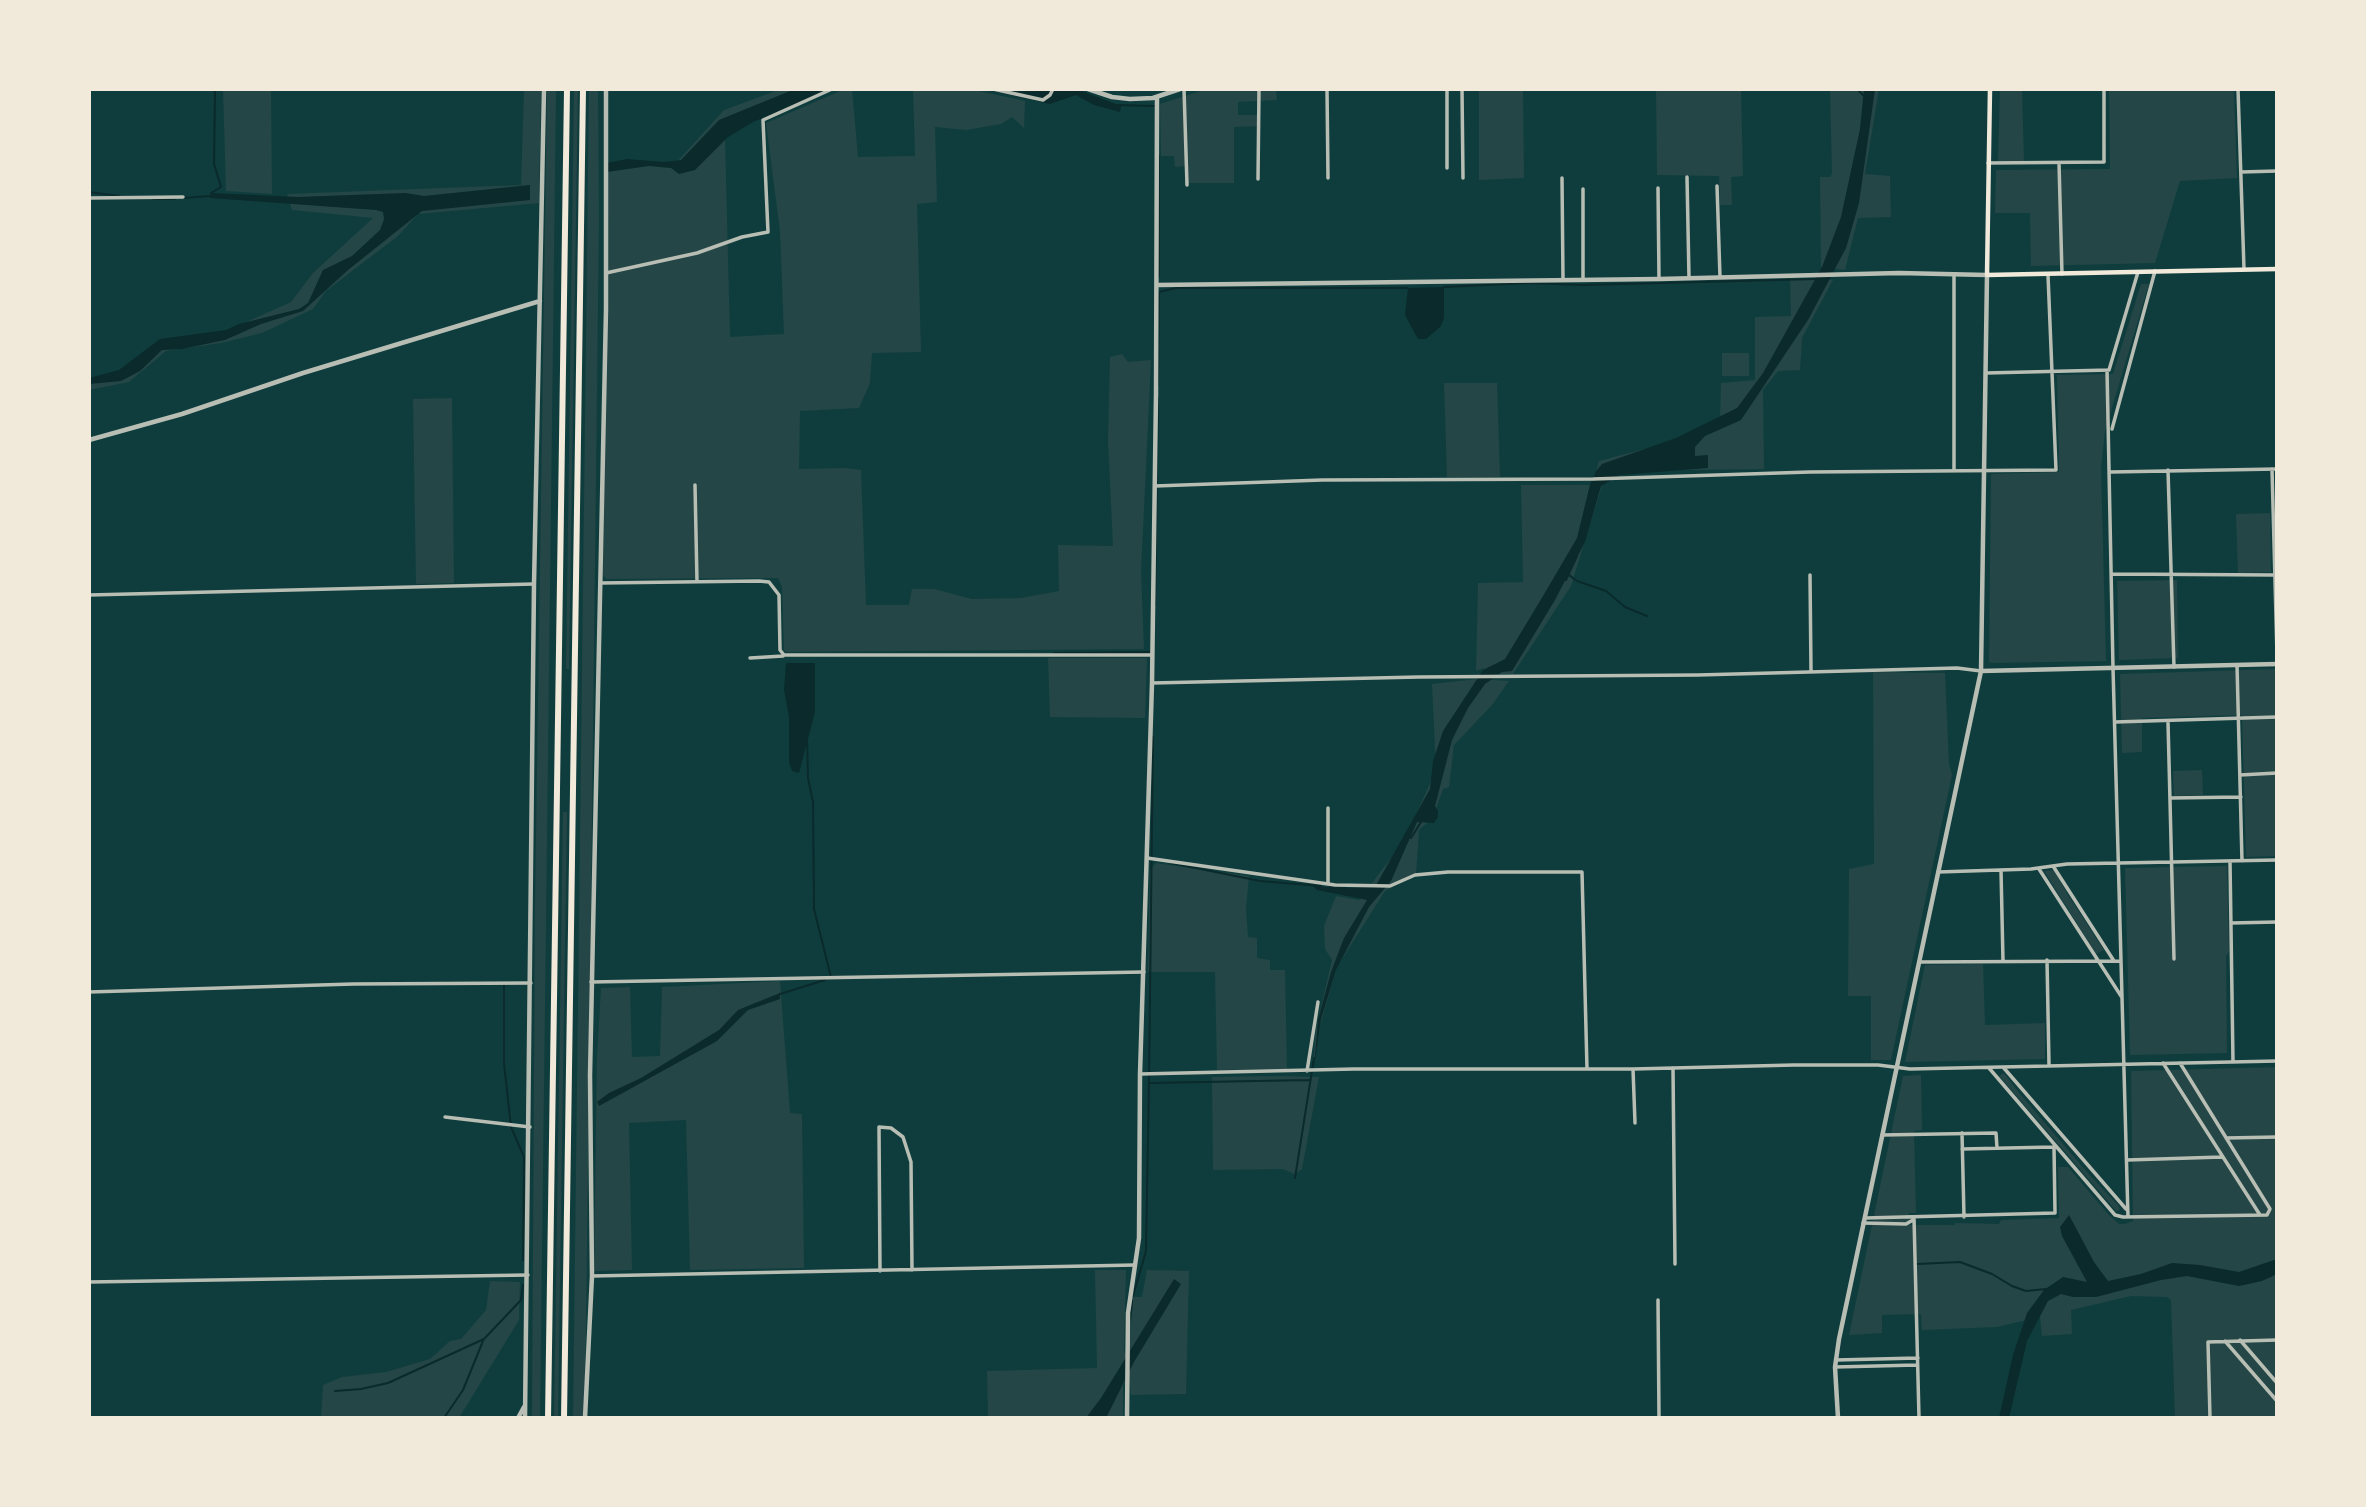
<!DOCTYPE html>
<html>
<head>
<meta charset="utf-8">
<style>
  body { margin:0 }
  #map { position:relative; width:2366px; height:1507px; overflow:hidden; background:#0f3d3e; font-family:Merriweather,serif }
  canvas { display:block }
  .frame { position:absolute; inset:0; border:91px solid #f1e9da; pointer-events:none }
</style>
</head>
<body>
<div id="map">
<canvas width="2366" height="1507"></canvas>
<div class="frame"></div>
</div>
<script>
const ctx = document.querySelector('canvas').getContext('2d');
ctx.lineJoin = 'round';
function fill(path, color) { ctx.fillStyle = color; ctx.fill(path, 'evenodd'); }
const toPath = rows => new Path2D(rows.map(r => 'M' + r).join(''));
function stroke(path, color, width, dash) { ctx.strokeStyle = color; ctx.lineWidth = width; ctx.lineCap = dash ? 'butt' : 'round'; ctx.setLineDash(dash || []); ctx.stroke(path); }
const green = toPath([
  [223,89,271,89,272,194,226,191],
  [524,89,541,89,539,203,418,214,398,236,326,291,313,309,262,333,221,343,166,351,129,382,89,390,89,378,121,371,166,339,222,333,291,302,313,273,373,218,292,210,287,194,521,185],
  [547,89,556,89,540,1418,532,1418,535,905],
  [574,89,578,89,569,669,566,669],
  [589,89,598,89,599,217,585,1418,573,1418],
  [781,89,821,89,744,118,725,138,730,337,784,334,780,231,766,123,845,89,852,89,858,157,915,156,913,89,970,89,1025,101,1024,128,1012,117,1001,124,966,130,935,127,937,202,917,204,921,352,872,353,870,383,859,408,800,411,799,469,845,468,861,470,866,605,909,605,912,589,934,589,972,599,1021,598,1059,591,1058,545,1113,546,1108,441,1110,357,1122,354,1128,362,1151,360,1141,572,1144,649,786,652,784,650,782,587,778,578,606,579,603,575,607,172,611,164,675,164,724,110],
  [1207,89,1276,89,1277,100,1238,102,1238,115,1259,115,1259,126,1234,127,1234,183,1187,183,1187,166,1175,167,1174,156,1161,156,1160,104],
  [1479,89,1523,89,1524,178,1479,180],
  [1656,89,1741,89,1743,176,1731,177,1732,205,1720,205,1719,176,1657,175],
  [1830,89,1879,89,1865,174,1890,176,1891,217,1858,218,1845,270,1821,267,1820,177,1830,177,1832,174],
  [2000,89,2022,89,2024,161,1998,161],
  [2109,89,2234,89,2237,178,2180,181,2155,263,2031,266,2030,213,1995,213,1996,170,2110,169],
  [1790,278,1833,280,1802,338,1800,370,1778,371,1763,390,1764,469,1609,471,1603,482,1571,586,1513,674,1481,674,1484,668,1476,671,1478,583,1523,582,1521,485,1590,485,1582,518,1599,461,1659,445,1720,420,1721,383,1755,380,1755,317,1791,316],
  [2141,284,2149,284,2105,431,2101,469,2106,661,1992,663,1989,662,1991,474,2059,472,2057,375,2113,374],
  [1722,353,1749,353,1749,376,1722,376],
  [1444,383,1497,383,1500,477,1447,477],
  [452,398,454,583,416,584,413,399],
  [2270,513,2271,572,2238,573,2236,514],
  [2177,580,2178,658,2119,660,2117,581],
  [1048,658,1147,658,1145,718,1050,717],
  [2277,669,2277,856,2246,857,2242,715,2142,718,2142,752,2122,753,2120,674],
  [1873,672,1945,673,1949,764,1952,775,1891,1060,1871,1060,1871,996,1848,996,1849,869,1874,864],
  [1477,679,1509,681,1492,705,1454,745,1449,787,1443,789,1433,818,1419,830,1416,875,1385,891,1337,967,1321,1022,1313,1068,1316,1028,1332,960,1325,949,1324,926,1336,896,1359,900,1404,841,1436,770,1432,684],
  [2202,770,2203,795,2174,796,2173,771],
  [563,812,567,812,558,1418,554,1418],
  [1156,863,1249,876,1246,909,1248,937,1257,938,1257,958,1270,960,1270,970,1285,970,1287,1069,1217,1070,1215,972,1148,972,1150,870],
  [2227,866,2229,952,2226,956,2227,1053,2130,1055,2125,868],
  [2054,870,2068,895,2104,950,2096,954,2044,871],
  [1983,964,1985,1025,2045,1023,2045,1059,1905,1062,1925,965],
  [780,981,790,1113,802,1114,804,1268,690,1270,686,1120,629,1123,632,1270,594,1271,597,1058,601,988,630,987,632,1057,660,1056,662,987],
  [2277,1067,2277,1418,2175,1418,2171,1300,2167,1297,2131,1296,2071,1310,2072,1334,2042,1336,2040,1317,1997,1327,1922,1330,1921,1314,1882,1315,1882,1333,1849,1335,1903,1076,1921,1075,1922,1130,1914,1131,1916,1213,1909,1213,1910,1225,1955,1225,1955,1223,1999,1224,2001,1220,2059,1218,2058,1167,2068,1167,2109,1215,2119,1224,2125,1224,2133,1221,2131,1071],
  [2004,1073,2016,1089,2086,1171,2118,1205,2120,1209,2117,1212,1999,1076],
  [1282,1076,1319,1077,1302,1169,1295,1174,1282,1169,1213,1170,1212,1077],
  [1095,1270,1126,1270,1124,1353,1130,1342,1133,1297,1142,1297,1147,1270,1189,1271,1186,1394,1131,1395,1129,1376,1123,1385,1123,1418,988,1418,987,1371,1097,1368],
  [490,1281,520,1282,519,1320,459,1418,321,1418,323,1385,342,1377,386,1372,430,1359,450,1341,461,1339,486,1310]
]);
const water = toPath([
  [795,89,834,89,753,122,728,137,695,170,679,174,671,168,649,166,607,172,606,163,627,159,664,162,681,160,719,120],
  [983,89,1079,90,1121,106,1120,112,1094,105,1076,95,1050,104],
  [1864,89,1875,89,1859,203,1846,248,1808,320,1741,420,1705,436,1695,447,1695,456,1708,455,1708,468,1620,475,1601,486,1585,542,1555,600,1512,671,1502,672,1485,684,1468,708,1452,740,1435,806,1438,811,1438,817,1434,823,1417,822,1391,881,1369,907,1336,970,1321,1019,1314,1068,1318,1020,1331,972,1344,938,1367,900,1317,890,1313,886,1340,888,1375,887,1430,789,1433,761,1443,731,1483,670,1505,659,1543,596,1577,538,1590,485,1596,471,1602,464,1676,438,1737,408,1763,373,1822,267,1841,217,1860,129],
  [530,185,530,200,422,211,348,270,303,311,261,324,225,340,182,349,162,350,140,371,121,381,89,384,89,378,119,370,160,339,226,330,239,324,299,309,308,303,323,270,352,256,380,230,384,219,383,212,376,210,210,198,211,193,298,197,405,193,424,196],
  [1444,287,1444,318,1441,326,1426,339,1418,339,1405,315,1408,288],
  [786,663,815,663,815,712,799,773,792,771,789,762,789,717,784,690],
  [780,993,780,999,748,1010,717,1041,599,1106,597,1102,609,1093,641,1078,719,1030,738,1010],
  [2069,1215,2094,1262,2108,1281,2141,1274,2172,1263,2200,1265,2239,1272,2277,1259,2277,1274,2262,1281,2239,1286,2187,1276,2161,1280,2096,1297,2073,1297,2061,1294,2048,1301,2027,1341,2009,1418,1999,1418,2013,1355,2027,1313,2044,1290,2063,1277,2087,1282,2062,1236,2060,1227],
  [1174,1279,1181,1284,1134,1362,1106,1418,1086,1418,1101,1398]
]);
const stream = toPath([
  [1857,89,1864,96],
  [1478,90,1502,89],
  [1114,105,1154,106],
  [89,192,119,196],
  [211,193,221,187,214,164,215,89],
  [184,198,210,196],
  [153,199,175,199],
  [1159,276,1159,156],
  [1444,287,1529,283,1583,285,1816,279],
  [1159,292,1176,288,1407,288],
  [1158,385,1159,293],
  [1569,575,1577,581,1606,591,1625,607,1647,616],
  [1566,580,1577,556],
  [1155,605,1158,398],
  [1054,653,1150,652],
  [807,736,808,778,813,802,814,909,831,977],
  [1411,838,1421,822],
  [1171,863,1260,881,1321,886],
  [1330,887,1346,888],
  [504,985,504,1063,511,1127,524,1157,523,1260],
  [780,994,825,980],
  [1149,1083,1153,737],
  [1295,1178,1314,1058],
  [1917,1264,1960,1262,1992,1274,2012,1286,2026,1291,2046,1289],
  [1133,1296,1146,1251,1149,1083,1310,1080],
  [1130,1320,1132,1301],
  [335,1391,361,1389,388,1383,484,1339,521,1300,523,1285],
  [444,1418,463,1390,483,1341]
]);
const minor = toPath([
  [993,89,1043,100,1050,95,1053,89],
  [1184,89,1187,185],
  [1327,89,1328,178],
  [1447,89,1447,168],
  [1462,89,1463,178],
  [2238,89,2244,269],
  [1988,163,2104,162,2104,89],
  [2059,163,2062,274],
  [2241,172,2277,171],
  [1687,177,1689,278],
  [1562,178,1563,279],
  [1258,179,1259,89],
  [1717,186,1720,277],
  [1658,188,1659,279],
  [89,198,183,197],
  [606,273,697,253,742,237,768,232,763,120,832,89],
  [1583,279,1583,189],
  [2107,370,2113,668,2128,1217],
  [1986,373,2109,370,2138,272],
  [2112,429,2155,271],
  [2272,469,2277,655],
  [2168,470,2174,667],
  [1954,471,1954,274],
  [2111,472,2277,469],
  [695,485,697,582],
  [1155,486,1322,480,1593,479,1810,472,2056,470,2048,275],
  [2112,574,2274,575],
  [1810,575,1811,671],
  [600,583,759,581,769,582,779,595,780,650,784,655,1152,655],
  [89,595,534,584],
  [750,658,783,656],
  [2237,665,2242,861],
  [1152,683,1419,677,1698,675,1957,668,1981,671],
  [2115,722,2277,717],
  [2168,722,2174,959],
  [2240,775,2277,773],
  [2170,798,2241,797],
  [1328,808,1328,884],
  [1147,858,1335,885,1390,886,1415,875,1448,872,1582,872,1587,1069],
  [2230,861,2233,1062],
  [2053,866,2114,961],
  [2039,869,2121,996],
  [2001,870,2003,961],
  [1938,872,2031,869,2067,864,2277,860],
  [2231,923,2277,922],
  [2047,960,2049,1065],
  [1919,962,2121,961],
  [591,982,1144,972],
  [89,992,353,984,531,983],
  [2163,1063,2260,1215],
  [2003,1067,2126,1209],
  [1673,1068,1675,1264],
  [1989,1068,2115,1215,2123,1217,2267,1215,2270,1209,2180,1063],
  [1633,1069,1635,1123],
  [1307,1071,1318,1002],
  [1140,1074,1354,1069,1633,1069,1794,1065,1878,1065,1910,1069,2277,1061],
  [445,1117,530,1127],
  [1962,1133,1964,1217],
  [1882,1135,1996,1133,1997,1148],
  [2226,1138,2277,1137],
  [2127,1160,2222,1157],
  [1865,1218,2055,1213,2054,1147,1962,1149],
  [1914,1218,1919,1418],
  [1863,1223,1906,1224,1913,1220],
  [880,1271,879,1127,891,1128,903,1137,911,1162,912,1270],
  [592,1276,1135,1265],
  [89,1282,528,1275],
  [1658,1300,1659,1418],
  [2240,1340,2277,1383],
  [2225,1341,2277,1401],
  [1836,1360,1918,1358],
  [1835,1367,1917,1365],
  [2210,1418,2208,1342,2277,1340]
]);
const tertiary = toPath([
  [1088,89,1112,97,1130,99,1153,98,1180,89],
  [1157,285,1659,279,1899,273,1987,275,1981,671,1839,1339,1835,1367,1838,1418],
  [89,440,182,414,303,373,540,301],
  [1981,671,2277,664],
  [518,1418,524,1407],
  [525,1418,534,584,544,89],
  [585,1418,592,1276,590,1075,606,309,606,89],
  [1127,1418,1128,1313,1139,1238,1140,1074,1152,683,1156,394,1157,97]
]);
const secondary = toPath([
  [1990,89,1987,275,2277,269]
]);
const motorway = toPath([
  [548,1418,567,89],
  [564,1418,583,89]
]);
fill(green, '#244646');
fill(water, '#0a2a2b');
stroke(stream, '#0a2a2b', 2);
stroke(minor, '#b8beb3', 3.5);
stroke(tertiary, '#b8beb3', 4.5);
stroke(secondary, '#f1e9da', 4.5);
stroke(motorway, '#f1e9da', 6);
</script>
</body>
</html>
